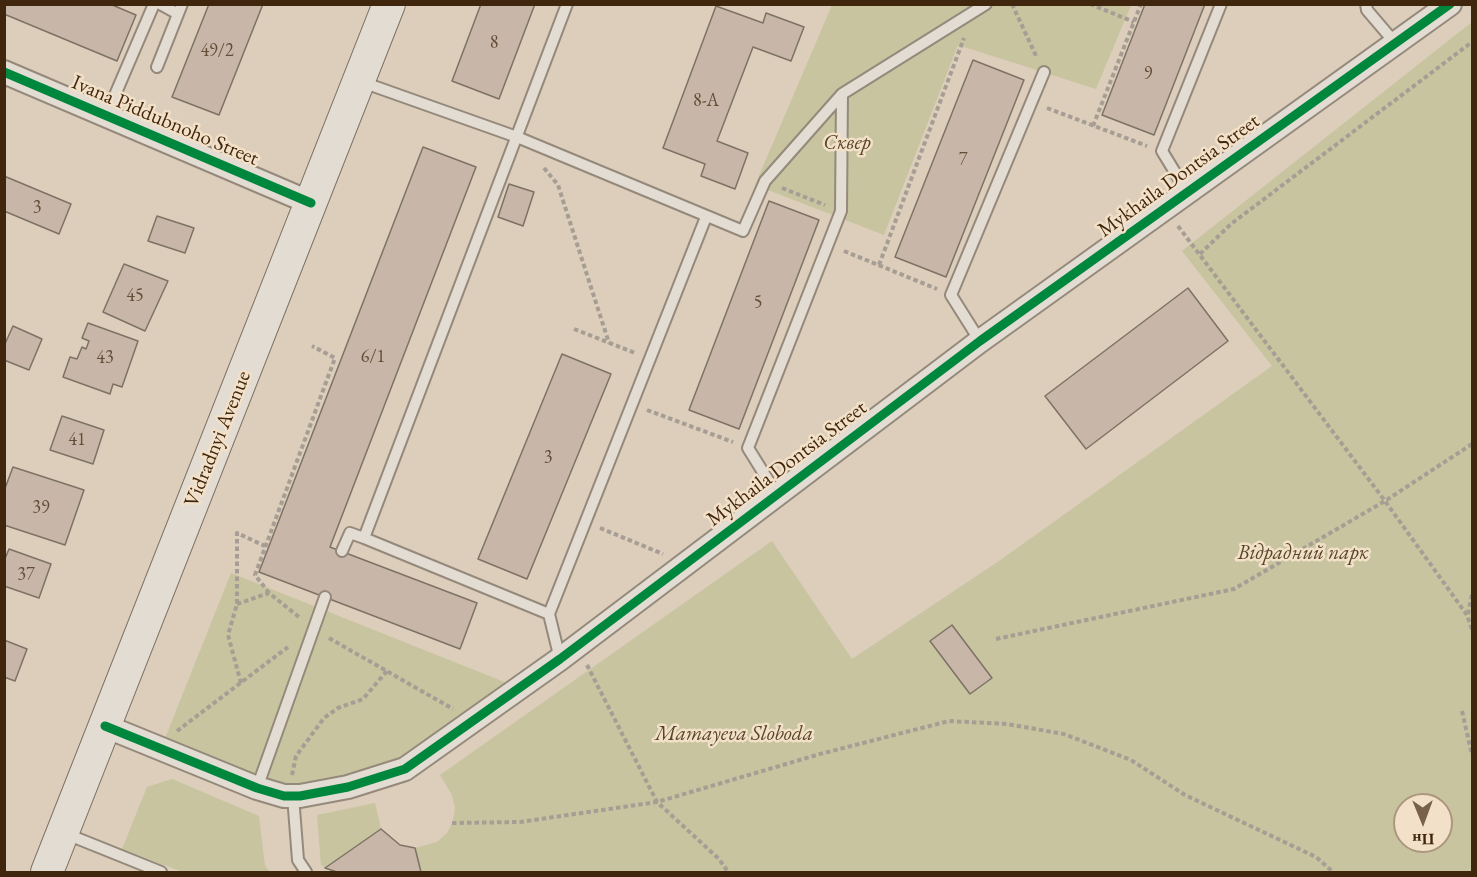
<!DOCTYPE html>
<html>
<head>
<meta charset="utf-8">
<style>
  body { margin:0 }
  #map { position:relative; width:1477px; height:877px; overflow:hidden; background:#dcceba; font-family:"EB Garamond",serif }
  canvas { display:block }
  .frame { position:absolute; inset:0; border:6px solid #41260e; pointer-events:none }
  .north { position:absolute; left:1393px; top:793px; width:60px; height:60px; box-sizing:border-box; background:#f2e1c8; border:2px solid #ab967e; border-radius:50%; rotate:179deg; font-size:16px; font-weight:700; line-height:24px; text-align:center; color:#41260e }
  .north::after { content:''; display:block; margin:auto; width:21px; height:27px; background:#77614a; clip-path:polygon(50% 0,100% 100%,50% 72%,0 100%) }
</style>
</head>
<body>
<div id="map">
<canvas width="1477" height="877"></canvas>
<div class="frame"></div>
<div class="north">Пн</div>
</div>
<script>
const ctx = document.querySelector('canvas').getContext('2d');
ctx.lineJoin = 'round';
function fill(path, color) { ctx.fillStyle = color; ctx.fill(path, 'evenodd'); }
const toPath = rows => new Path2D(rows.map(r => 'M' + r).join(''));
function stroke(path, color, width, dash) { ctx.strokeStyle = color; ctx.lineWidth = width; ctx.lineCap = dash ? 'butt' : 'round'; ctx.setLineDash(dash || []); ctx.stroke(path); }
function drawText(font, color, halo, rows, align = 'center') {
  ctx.font = font + ' "EB Garamond",serif'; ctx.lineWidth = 5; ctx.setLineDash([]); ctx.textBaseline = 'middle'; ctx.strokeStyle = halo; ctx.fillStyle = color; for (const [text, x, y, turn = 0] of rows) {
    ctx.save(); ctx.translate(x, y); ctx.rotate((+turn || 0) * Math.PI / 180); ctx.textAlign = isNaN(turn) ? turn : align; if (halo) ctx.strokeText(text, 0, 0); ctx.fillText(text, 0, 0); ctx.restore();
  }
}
const green = toPath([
  [832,5,1131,5,1096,89,958,45,884,235,755,185],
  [1472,22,1472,872,421,872,415,848,437,842,447,833,453,821,455,808,452,795,440,775,772,541,852,659,999,561,1272,366,1182,251],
  [1405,805,1441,805,1441,841,1405,841],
  [231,573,512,685,402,763,316,787,289,788,164,741],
  [172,779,259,816,265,866,270,872,183,872,122,849,147,787],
  [375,803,381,829,325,868,321,865,317,815]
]);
const building = toPath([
  [4,4,110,4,136,15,117,61,4,14,4,4],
  [209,4,263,4,219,115,172,97,209,4],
  [481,4,535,4,499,99,452,81,481,4],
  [1145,4,1205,4,1154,135,1102,115,1145,4],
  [716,6,763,23,766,13,804,27,791,61,753,47,717,141,748,153,735,189,701,176,705,164,663,148,716,6],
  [973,60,1024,80,946,277,895,257,973,60],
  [423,147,476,167,330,547,477,603,460,649,259,572,423,147],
  [4,176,71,204,59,234,4,211,4,176],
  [509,184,534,192,523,226,498,217,509,184],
  [769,201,819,220,739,429,689,410,769,201],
  [157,216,194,228,185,253,148,241,157,216],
  [124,264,168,281,145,331,103,312,124,264],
  [1188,288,1228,341,1086,449,1045,396,1188,288],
  [88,323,138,341,122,387,113,384,110,394,63,377,70,357,77,359,82,347,86,349,89,341,82,338,88,323],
  [13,326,42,339,29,370,4,360,4,346,13,326],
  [562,354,611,374,527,579,478,559,562,354],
  [62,416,104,430,93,464,50,450,62,416],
  [13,467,84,490,65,545,4,525,4,491,13,467],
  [9,549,51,564,39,598,4,586,4,561,9,549],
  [952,625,992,678,970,694,930,641,952,625],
  [4,640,27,649,15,681,4,677,4,640],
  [381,829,400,845,415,848,421,872,337,872,325,868,381,829]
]);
const path = toPath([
  [1012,4,1037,58],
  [1090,4,1134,22],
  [1047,108,1147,146],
  [1093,126,1141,4],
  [544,168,558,185,609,343],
  [782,188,825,205],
  [1178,226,1385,501,1467,615,1472,630],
  [844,251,937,289],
  [1200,254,1231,224,1472,42],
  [879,265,964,38],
  [574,329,635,353],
  [647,410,733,442],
  [600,528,663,554],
  [269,593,255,575,335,358,312,346],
  [237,604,269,593,299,617],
  [1468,614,1472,594],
  [329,638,453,709],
  [996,639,1234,589,1385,501,1472,444],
  [587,665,657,802,719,859,728,872],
  [241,683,228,635,237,604,237,533,265,546],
  [1462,711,1472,755],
  [177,731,288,647],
  [292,775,296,756,324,718,338,708,363,699,387,671],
  [452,823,520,822,657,802,820,754,949,721,1007,724,1064,734,1131,760,1185,795,1316,857,1333,872]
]);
const service = toPath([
  [160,4,178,14],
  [1366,4,1367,10,1396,44],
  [157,67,182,4],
  [362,82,517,137,743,231,765,181,842,94,986,4],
  [106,116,154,4],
  [1187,192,1162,151,1221,4],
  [980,341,951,295,1044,72],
  [776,493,748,448,841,211,842,94],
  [364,538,549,614],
  [342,551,350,533,364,538,567,4],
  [560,659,549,614,706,217],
  [257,788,325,597],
  [293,796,298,860,306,872],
  [64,833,161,872]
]);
const minor = toPath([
  [4,72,311,203],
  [105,726,257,788,284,796,300,796,348,787,405,769,560,659,980,341,1450,4]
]);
const secondary = toPath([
  [47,872,389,4]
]);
const cycleway = toPath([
  [4,72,311,203],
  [105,726,257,788,284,796,300,796,348,787,405,769,560,659,980,341,1450,4]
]);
const numberNames = [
  ["8",494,43],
  ["49/2",217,51],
  ["9",1148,74],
  ["8-А",706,101],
  ["7",963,160],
  ["3",37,208],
  ["45",135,296],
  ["5",758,303],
  ["6/1",373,357],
  ["43",105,358],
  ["41",77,440],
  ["3",548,458],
  ["39",41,508],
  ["37",26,575]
];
const streetNames = [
  ["Ivana Piddubnoho Street",165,121,23],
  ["Mykhaila Dontsia Street",1179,176,-36],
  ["Vidradnyi Avenue",218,439,-68],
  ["Mykhaila Dontsia Street",787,464,-37]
];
const parkNames = [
  ["Сквер",847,143],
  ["Відрадний парк",1303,553],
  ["Mamayeva Sloboda",734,734]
];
fill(green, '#c7c49f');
fill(building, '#c8b7a8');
stroke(building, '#7d7265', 1.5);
stroke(service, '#94897b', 14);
stroke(minor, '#94897b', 26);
stroke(secondary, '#7d7265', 34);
stroke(path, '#a69e94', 4, [4.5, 3]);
stroke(service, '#e3dcd2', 10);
stroke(minor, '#e3dcd2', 22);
stroke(secondary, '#e3dcd2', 32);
stroke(cycleway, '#00873e', 9);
drawText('18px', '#644c36', null, numberNames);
drawText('21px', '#41260e', '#f2e1c8', streetNames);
drawText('italic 21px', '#584427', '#f2e1c8', parkNames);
</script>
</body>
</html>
